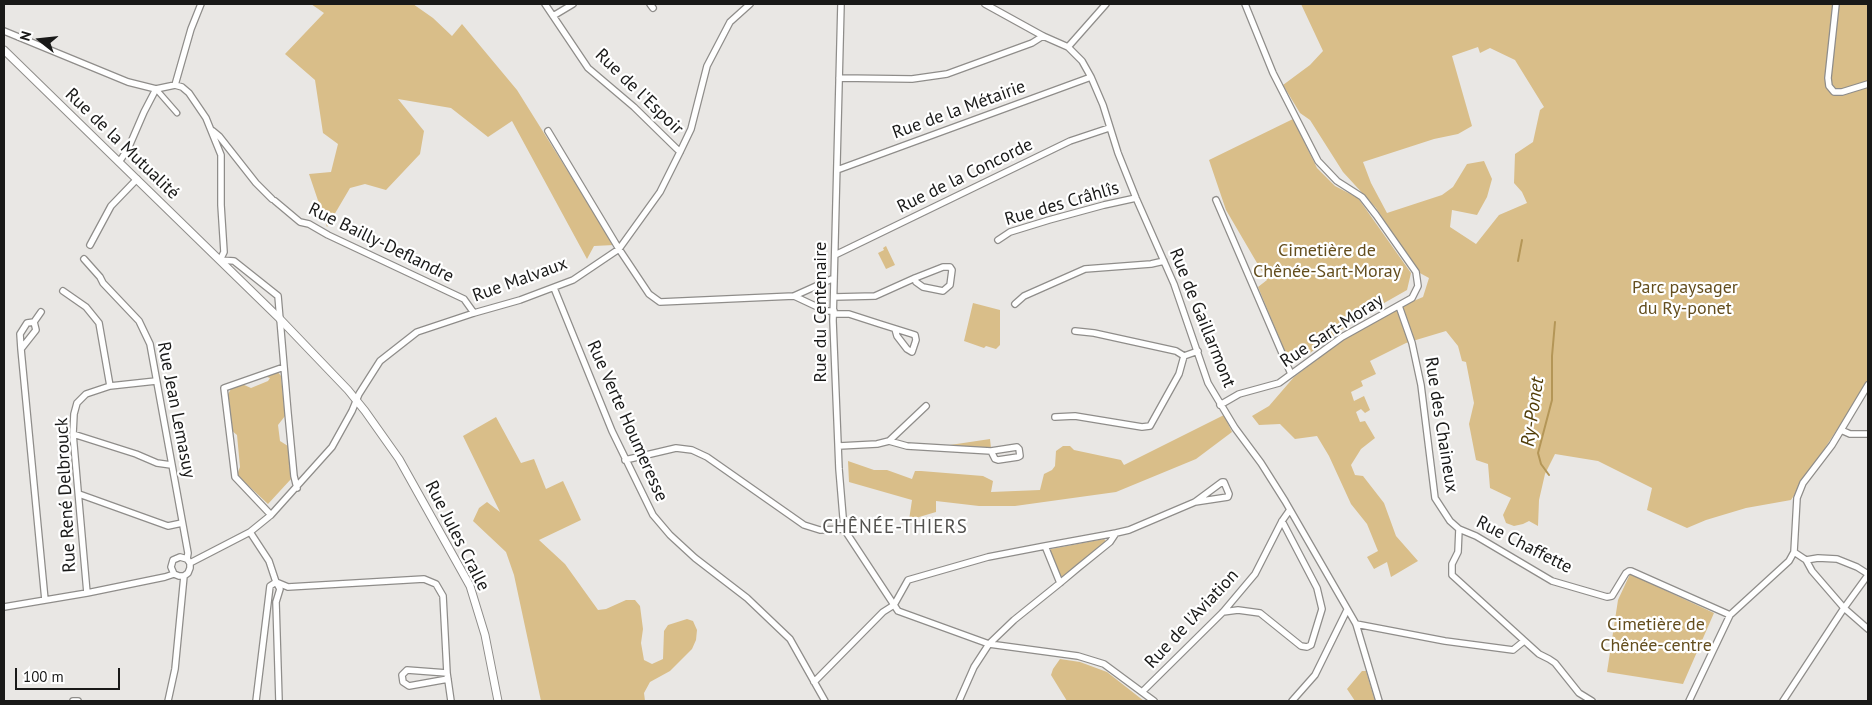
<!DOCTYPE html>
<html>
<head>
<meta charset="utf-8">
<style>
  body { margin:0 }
  #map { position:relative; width:1872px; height:705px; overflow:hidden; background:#e9e7e4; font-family:"PT Sans",sans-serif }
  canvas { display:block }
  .frame { position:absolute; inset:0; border:5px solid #191918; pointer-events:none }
  .north { position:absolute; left:15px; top:15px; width:50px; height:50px; -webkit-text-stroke:4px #fff; paint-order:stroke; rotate:286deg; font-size:14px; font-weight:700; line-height:20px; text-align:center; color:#191918 }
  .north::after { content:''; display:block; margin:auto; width:18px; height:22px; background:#191918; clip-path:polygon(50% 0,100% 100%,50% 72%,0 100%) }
  .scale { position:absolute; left:15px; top:668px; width:105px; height:22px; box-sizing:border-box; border:2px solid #191918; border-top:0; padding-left:6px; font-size:15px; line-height:18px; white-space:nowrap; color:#191918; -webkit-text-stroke:4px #fff; paint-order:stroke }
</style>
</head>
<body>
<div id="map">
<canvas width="1872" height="705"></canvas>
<div class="frame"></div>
<div class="north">N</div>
<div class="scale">100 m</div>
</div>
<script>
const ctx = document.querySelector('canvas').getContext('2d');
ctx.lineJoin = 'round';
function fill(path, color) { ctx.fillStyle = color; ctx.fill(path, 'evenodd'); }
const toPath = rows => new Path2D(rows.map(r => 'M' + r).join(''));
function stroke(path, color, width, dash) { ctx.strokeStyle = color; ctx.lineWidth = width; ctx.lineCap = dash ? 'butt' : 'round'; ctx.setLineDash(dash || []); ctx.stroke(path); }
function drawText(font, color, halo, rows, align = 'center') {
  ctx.font = font + ' "PT Sans",sans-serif'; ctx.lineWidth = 4.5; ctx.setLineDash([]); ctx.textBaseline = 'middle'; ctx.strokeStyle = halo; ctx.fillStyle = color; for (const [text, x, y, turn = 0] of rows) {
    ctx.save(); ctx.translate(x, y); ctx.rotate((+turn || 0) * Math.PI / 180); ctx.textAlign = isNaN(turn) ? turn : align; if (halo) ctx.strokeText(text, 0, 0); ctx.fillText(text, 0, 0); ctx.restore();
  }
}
const green = toPath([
  [311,4,413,4,433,18,452,36,462,24,517,90,614,245,594,246,587,259,512,121,488,137,451,108,398,99,424,131,420,154,386,190,365,184,350,188,327,227,309,174,331,172,338,144,323,133,315,80,285,54,324,13],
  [1301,4,1868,4,1868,382,1791,500,1746,508,1706,520,1687,528,1647,510,1652,488,1598,461,1555,454,1545,474,1539,500,1538,526,1529,521,1523,524,1514,526,1506,523,1503,515,1511,498,1490,488,1488,464,1476,460,1469,424,1474,403,1466,362,1462,361,1458,346,1446,331,1406,343,1370,361,1376,374,1361,381,1363,386,1351,392,1354,401,1364,396,1370,410,1365,413,1361,409,1356,412,1360,422,1365,421,1375,438,1361,449,1351,465,1355,475,1363,476,1384,503,1396,536,1418,561,1391,577,1387,562,1374,569,1367,557,1378,551,1367,524,1351,504,1329,456,1317,436,1295,439,1280,424,1259,425,1252,416,1269,406,1294,377,1344,339,1404,305,1423,297,1429,278,1418,272,1376,208,1343,172,1310,120,1300,113,1283,85,1310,65,1323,51],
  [1478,47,1480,53,1490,48,1515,60,1544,107,1540,110,1533,142,1515,154,1514,183,1522,192,1527,203,1499,215,1476,244,1450,227,1452,210,1477,215,1487,197,1492,179,1484,161,1467,164,1453,187,1442,195,1387,213,1371,183,1363,162,1434,139,1458,134,1472,126,1452,56],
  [1293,119,1317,168,1335,186,1358,198,1411,273,1407,290,1356,319,1310,353,1290,364,1258,287,1267,280,1226,210,1209,160],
  [886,246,895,265,886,269,878,253,884,250,883,248],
  [973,303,1000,310,1000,345,996,349,986,346,984,348,964,341],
  [275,372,278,372,281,376,285,416,278,425,280,441,288,446,291,479,268,504,237,475,240,467,237,435,231,430,227,396,232,387,242,384,251,388,268,381,270,378,264,376],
  [1224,415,1232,432,1196,459,1116,492,1015,506,979,506,936,501,936,512,909,520,912,500,849,482,848,461,874,470,887,470,912,479,915,471,921,471,983,476,993,481,991,492,1040,490,1044,474,1052,470,1055,466,1056,451,1063,446,1070,446,1074,450,1121,460,1124,465],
  [496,417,521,463,534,459,546,489,563,481,581,520,539,540,565,564,598,610,606,609,626,600,635,600,640,606,643,629,641,643,644,660,652,664,663,659,664,631,668,625,687,619,693,621,697,630,696,640,692,649,670,671,650,682,644,693,645,701,541,701,514,575,506,552,473,521,479,508,487,502,500,512,463,436],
  [990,439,991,448,952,446,950,445],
  [1104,539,1106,541,1063,577,1060,576,1050,551,1051,549],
  [1630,574,1714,613,1683,684,1607,672,1618,600],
  [1060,659,1080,662,1107,672,1144,701,1067,701,1051,675,1053,669],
  [1362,671,1366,671,1375,701,1355,701,1347,689]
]);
const stream = toPath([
  [1518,261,1522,240],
  [1549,475,1541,464,1538,453,1552,400,1552,356,1555,322]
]);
const pedestrian = toPath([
  [156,89,177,113]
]);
const minor = toPath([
  [545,4,588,68,634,107,680,152],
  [650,4,653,8],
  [841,4,833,321,839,469,844,529,898,611,989,644,1078,656,1104,664,1154,701],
  [985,4,1043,36,1068,47,1082,61,1091,77,1103,105,1118,153,1136,198,1174,284,1208,383,1235,428,1261,463,1285,501,1356,624,1379,701],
  [1836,4,1828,78,1829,86,1834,92,1842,92,1868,84],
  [553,16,573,4],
  [4,31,128,82,156,89,175,85,182,87,189,93,206,118,221,155,221,205,224,252,220,260],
  [1068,47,1106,4],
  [839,78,912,79,947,74,1032,43,1043,36],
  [175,85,191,29,201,4],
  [213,131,219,136,256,183,272,199],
  [548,131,619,249,649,294,660,302,794,296,834,278],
  [119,162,128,149,144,112,156,89],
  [837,170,1091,77],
  [1216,200,1291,374],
  [275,201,300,222,309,224,328,235,464,299,474,313],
  [998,240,1010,232,1049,220,1104,205,1136,198],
  [90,245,111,206,137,179],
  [835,255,1070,141,1109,128],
  [84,259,100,277,103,283,139,321,150,344,188,553,187,559],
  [220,260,234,261,278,296,288,413,294,476,297,488],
  [554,288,612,431,653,515,670,535,695,558,747,598,790,639,825,701],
  [63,291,86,307,99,323,110,386],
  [794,296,826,311,834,311],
  [834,297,875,296,915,278,943,267,950,267,952,270,950,285,943,291,923,287,916,282,915,278],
  [1015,304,1024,296,1085,269,1151,264,1164,261],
  [1399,306,1412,343,1421,385,1435,498,1450,521,1459,529,1476,536,1552,581,1607,597,1612,596,1626,573,1629,571,1631,571,1730,615],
  [834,314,849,314,880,324,912,334,915,335,916,340,912,352,907,349,897,336,895,329],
  [34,322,41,312],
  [1075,331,1094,333,1176,351,1184,356],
  [21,349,20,334,27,323,34,322,36,330,21,349,45,600],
  [1220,405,1239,394,1279,383,1342,337,1412,298,1418,286,1416,272,1376,215,1362,197,1337,181,1318,161,1273,73,1245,4],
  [1055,417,1075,416,1142,427,1150,426,1179,374,1184,356,1198,351],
  [1841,430,1850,434,1868,434],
  [73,434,136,454,157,463,171,465],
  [889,441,926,406],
  [839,446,877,444,889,441,907,446,991,451,995,459,998,460,1018,457,1020,456,1019,449,1017,447,991,451],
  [625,460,676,448,692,450,707,457,804,525,820,530,844,529],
  [79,494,168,526,182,523],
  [271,515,235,477,224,388,284,367],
  [1459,529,1458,552,1452,564,1452,575,1539,654,1549,659,1555,663,1579,693,1592,701],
  [250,532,269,561,276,582,288,587,424,579,436,584,443,596,447,673,451,701],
  [1116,533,1129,530,1195,502,1222,482,1224,482,1229,494,1228,497,1195,502],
  [1794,552,1806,560,1818,558,1837,559,1857,567,1868,574],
  [1806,560,1812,571,1844,608,1868,629],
  [190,563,250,532,271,515,332,447,352,411,359,394,380,361,417,332,474,313,520,300,573,280,619,249,660,192,680,152,691,129,707,66,730,22,750,4],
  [174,574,171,567,173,560,180,557,187,559,190,563,190,568,188,573,184,576],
  [87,593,73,434,74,414,77,403,86,394,110,386,156,381],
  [4,607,87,593,165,577,174,574,179,576,184,576],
  [1223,612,1238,610,1260,613,1301,646,1307,647,1311,645,1322,609,1317,588,1282,521],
  [1356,624,1445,641,1513,650,1524,641],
  [447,673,407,670,402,675,403,682,409,686,448,679],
  [814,682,883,612,894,605,908,580,988,557,1045,546],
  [1142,692,1223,612,1255,574,1282,521,1289,511],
  [73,701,78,701],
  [168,701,175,669,184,576],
  [256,701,270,586,276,582,280,589,276,602,279,701],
  [959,701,974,667,989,644,1014,620,1060,583,1078,568,1110,542,1116,533,1045,546,1060,583],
  [1292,701,1315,675,1347,610],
  [1689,701,1730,615,1789,561,1794,552,1797,498,1803,483,1832,445,1868,385],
  [1783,701,1844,608,1868,575]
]);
const tertiary = toPath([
  [4,50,279,318,348,390,365,411,399,459,470,586,485,635,498,701]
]);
const streetNames = [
  ["Rue de l'Espoir",639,92,44],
  ["Rue de la Métairie",959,110,-20],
  ["Rue de la Mutualité",122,144,44],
  ["Rue de la Concorde",965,176,-26],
  ["Rue des Crâhlîs",1062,204,-16],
  ["Rue Bailly-Deflandre",381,243,26],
  ["Rue Malvaux",520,280,-20],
  ["Rue du Centenaire",821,312,-90],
  ["Rue de Gaillarmont",1202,318,68],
  ["Rue Sart-Moray",1332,331,-33],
  ["Rue Jean Lemasuy",176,410,79],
  ["Rue Verte Houmeresse",627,421,66],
  ["Rue des Chaineux",1441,425,81],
  ["Rue René Delbrouck",66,495,-93],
  ["Rue Jules Cralle",457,536,63],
  ["Rue Chaffette",1524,545,27],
  ["Rue de l'Aviation",1192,619,-47]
];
const parkNames = [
  ["Cimetière de",1327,251],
  ["Chênée-Sart-Moray",1327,272],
  ["Parc paysager",1685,288],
  ["du Ry-ponet",1685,309],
  ["Cimetière de",1656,625],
  ["Chênée-centre",1656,646]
];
const waterNames = [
  ["Ry-Ponet",1533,412,-82]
];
const neighbourhoodNames = [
  ["CHÊNÉE-THIERS",895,528]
];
fill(green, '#d9be89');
stroke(stream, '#b49657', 2);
stroke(pedestrian, '#8f8d8a', 7);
stroke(minor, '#8f8d8a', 8);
stroke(tertiary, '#8f8d8a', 9);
stroke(pedestrian, '#fff', 4.5);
stroke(minor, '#fff', 5.5);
stroke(tertiary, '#fff', 7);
drawText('18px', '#191918', '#fff', streetNames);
drawText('18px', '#634d1d', '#fff', parkNames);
drawText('italic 19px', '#523d08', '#fff', waterNames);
ctx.letterSpacing = '1px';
drawText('19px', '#52514e', '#fff', neighbourhoodNames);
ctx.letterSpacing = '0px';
</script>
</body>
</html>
